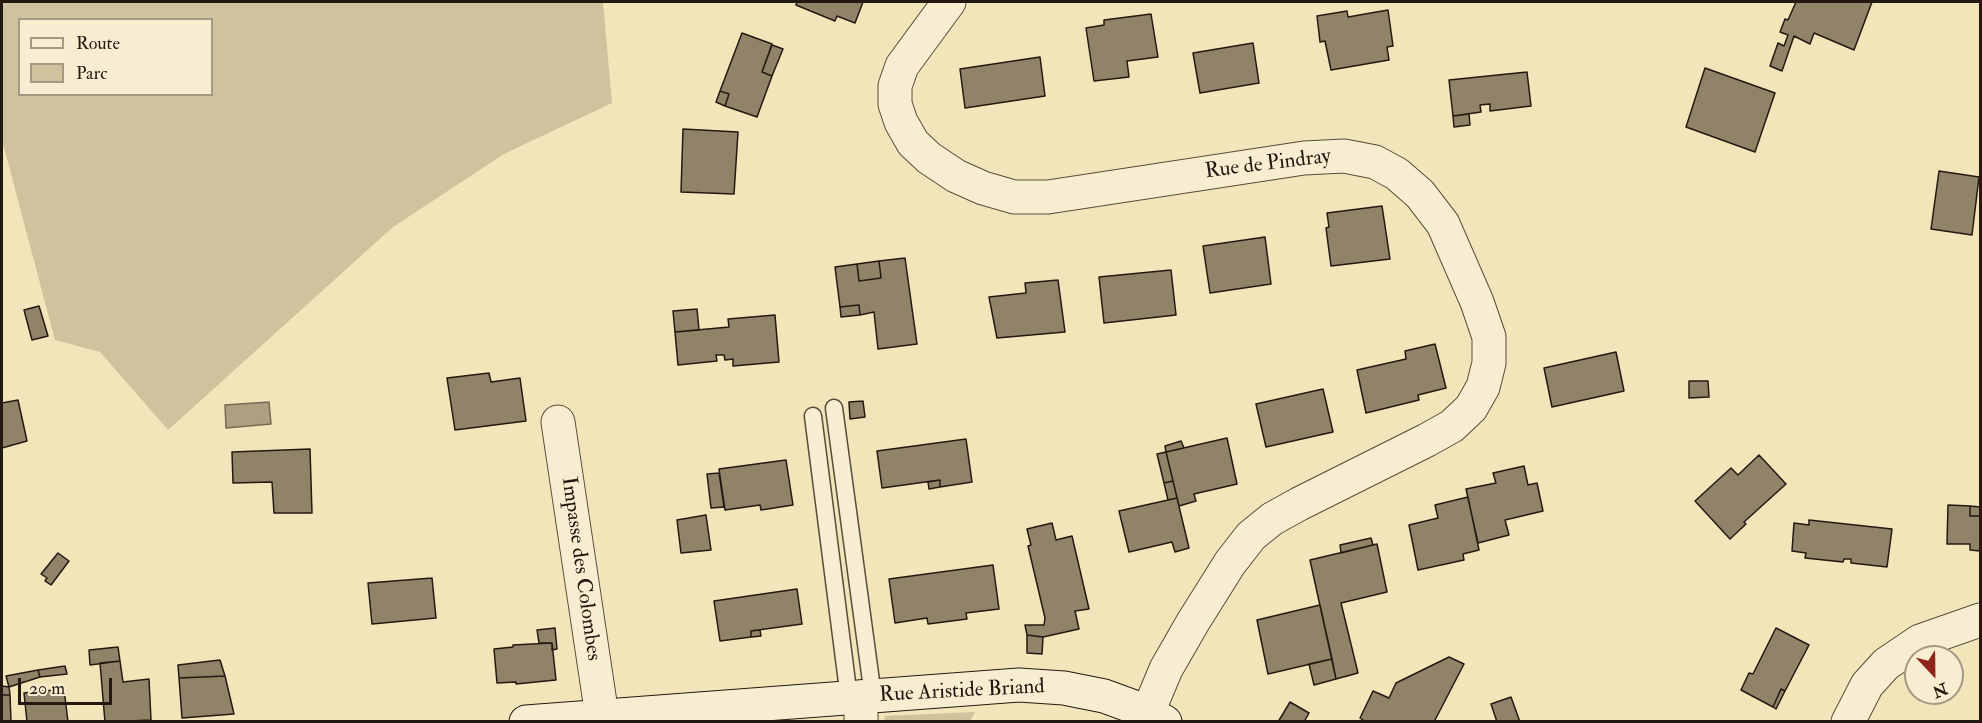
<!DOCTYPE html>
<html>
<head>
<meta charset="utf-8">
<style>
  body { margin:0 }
  #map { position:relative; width:1982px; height:723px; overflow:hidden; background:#f3e5ba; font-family:"IM FELL Double Pica",serif }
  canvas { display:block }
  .frame { position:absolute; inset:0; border:3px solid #241910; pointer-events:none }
  .legend { position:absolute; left:18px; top:18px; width:195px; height:78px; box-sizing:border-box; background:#f7eed2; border:2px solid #a39984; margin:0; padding:8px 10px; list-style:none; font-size:18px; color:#241910 }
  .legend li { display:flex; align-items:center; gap:12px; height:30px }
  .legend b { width:30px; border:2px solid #a39984 }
  .north { position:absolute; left:1904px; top:645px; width:60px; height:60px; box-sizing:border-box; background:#f7eed2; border:2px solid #a39984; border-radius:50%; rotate:158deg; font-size:16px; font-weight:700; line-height:24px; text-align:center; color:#241910 }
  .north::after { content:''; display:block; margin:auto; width:21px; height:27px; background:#8f2418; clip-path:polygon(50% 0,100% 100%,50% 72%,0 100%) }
  .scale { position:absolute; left:18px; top:678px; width:94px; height:27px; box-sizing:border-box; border:3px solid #241910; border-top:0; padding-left:8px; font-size:18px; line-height:21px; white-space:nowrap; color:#241910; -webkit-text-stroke:4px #f7eed2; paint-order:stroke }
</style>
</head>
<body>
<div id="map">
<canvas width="1982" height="723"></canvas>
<div class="frame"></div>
<ul class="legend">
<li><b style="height:8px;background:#f7eed2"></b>Route</li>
<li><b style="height:16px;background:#d0c29d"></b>Parc</li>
</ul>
<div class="north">N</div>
<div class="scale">20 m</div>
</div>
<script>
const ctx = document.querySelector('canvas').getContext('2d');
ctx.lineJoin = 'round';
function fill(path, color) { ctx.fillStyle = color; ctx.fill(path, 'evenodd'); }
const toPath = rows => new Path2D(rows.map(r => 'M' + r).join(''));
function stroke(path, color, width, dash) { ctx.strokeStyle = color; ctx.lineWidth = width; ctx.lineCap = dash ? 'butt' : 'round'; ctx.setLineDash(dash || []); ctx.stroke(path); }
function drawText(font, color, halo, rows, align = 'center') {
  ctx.font = font + ' "IM FELL Double Pica",serif'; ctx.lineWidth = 4.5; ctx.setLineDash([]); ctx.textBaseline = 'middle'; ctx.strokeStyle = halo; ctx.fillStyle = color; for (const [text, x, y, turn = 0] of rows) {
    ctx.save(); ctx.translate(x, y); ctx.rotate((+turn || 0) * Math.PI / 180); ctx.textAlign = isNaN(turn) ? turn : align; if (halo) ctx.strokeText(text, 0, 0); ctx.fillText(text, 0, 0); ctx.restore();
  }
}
const green = toPath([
  [2,2,603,2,612,103,504,154,393,227,168,430,100,352,55,340,2,140],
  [20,20,212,20,212,94,20,94],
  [975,712,970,721,884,721,885,716]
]);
const water = toPath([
  [269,402,271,424,226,428,225,405,269,402]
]);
const building = toPath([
  [797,2,863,2,855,23,837,16,835,21,796,5,797,2],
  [1796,2,1872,2,1854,50,1814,33,1810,44,1794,36,1782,71,1770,66,1778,43,1784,46,1788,35,1780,32,1785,19,1788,20,1796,2],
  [1388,10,1393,46,1387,47,1389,60,1331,70,1325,41,1320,42,1317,16,1347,11,1348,17,1388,10],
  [1151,14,1158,57,1127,61,1129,77,1094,81,1086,28,1104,25,1104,20,1151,14],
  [742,33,772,44,762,72,772,76,757,117,725,106,729,94,720,91,742,33],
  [1253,43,1259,83,1200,93,1193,53,1253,43],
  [772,45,783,49,772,76,762,72,772,45],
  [1040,57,1045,96,965,108,960,69,1040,57],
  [1705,68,1775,93,1755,152,1686,127,1705,68],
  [1527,72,1531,106,1490,111,1490,104,1480,105,1481,112,1453,116,1449,80,1527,72],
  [720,91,729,94,725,106,716,102,720,91],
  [1469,114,1470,125,1454,127,1453,116,1469,114],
  [683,129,738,132,734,194,681,192,683,129],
  [1939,171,1979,177,1972,235,1931,229,1939,171],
  [1382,206,1390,259,1331,266,1326,228,1329,227,1327,213,1382,206],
  [1265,237,1271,284,1210,293,1203,246,1265,237],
  [905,258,917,344,878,349,874,312,860,315,859,305,840,307,835,267,857,264,859,281,881,278,879,261,905,258],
  [879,261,881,278,859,281,857,264,879,261],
  [1171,270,1176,315,1104,323,1099,277,1171,270],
  [1058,280,1065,332,997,338,989,297,1026,293,1025,283,1058,280],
  [859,305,860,315,841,317,840,307,859,305],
  [39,306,48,336,32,340,24,310,39,306],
  [697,309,699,330,675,332,673,311,697,309],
  [775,315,779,362,733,366,733,359,725,360,724,355,716,355,717,361,678,365,675,332,729,327,728,319,775,315],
  [1435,344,1446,388,1418,395,1419,400,1366,413,1357,370,1406,359,1405,351,1435,344],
  [1616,352,1624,391,1552,407,1544,368,1616,352],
  [489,373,491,382,520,378,526,421,455,430,447,378,489,373],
  [1689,381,1708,381,1709,397,1689,398,1689,381],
  [1323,389,1333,432,1266,447,1256,404,1323,389],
  [18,400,27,441,2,448,2,403,18,400],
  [863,401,865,417,850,419,849,402,863,401],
  [1227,438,1237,484,1194,494,1196,501,1179,506,1166,452,1227,438],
  [966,439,972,482,940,487,940,480,882,488,877,451,966,439],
  [1181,441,1184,448,1166,452,1165,446,1181,441],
  [310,449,312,513,274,513,272,482,233,483,232,452,310,449],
  [1166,452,1173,481,1164,483,1157,454,1166,452],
  [1759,455,1786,484,1744,522,1746,524,1730,539,1695,501,1731,468,1738,475,1759,455],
  [786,460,793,505,761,510,760,505,725,510,719,469,786,460],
  [1524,466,1528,485,1537,483,1543,511,1505,520,1509,535,1478,543,1466,489,1496,483,1493,473,1524,466],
  [719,473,724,507,711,508,707,474,719,473],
  [940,480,940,487,929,489,928,482,940,480],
  [1173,481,1177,498,1168,500,1164,483,1173,481],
  [1468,497,1479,550,1463,554,1464,560,1418,570,1409,525,1438,518,1435,505,1468,497],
  [1177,498,1189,548,1175,552,1172,542,1129,552,1119,511,1177,498],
  [1948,505,1970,506,1970,516,1980,516,1980,551,1970,550,1970,544,1947,544,1948,505],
  [1970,506,1980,507,1980,516,1970,516,1970,506],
  [706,515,711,550,681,553,677,520,706,515],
  [1809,520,1892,529,1887,567,1851,563,1851,559,1844,559,1843,562,1805,558,1806,553,1792,551,1794,523,1809,525,1809,520],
  [1052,523,1056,540,1072,536,1089,609,1075,611,1079,629,1043,637,1027,635,1025,625,1044,625,1045,618,1028,546,1031,545,1027,529,1052,523],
  [1371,538,1373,545,1341,553,1340,545,1371,538],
  [1377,544,1387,592,1341,603,1358,673,1336,679,1310,560,1377,544],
  [58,553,69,561,51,585,45,581,47,578,41,574,58,553],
  [993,565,999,609,966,613,967,619,928,624,927,618,895,623,889,579,993,565],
  [432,578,436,618,372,624,368,583,432,578],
  [797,589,802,624,751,631,751,637,720,641,714,601,797,589],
  [1320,605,1332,659,1268,674,1257,620,1320,605],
  [555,628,557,649,552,650,552,643,539,643,537,630,555,628],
  [1776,628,1809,645,1785,691,1781,689,1773,707,1741,690,1749,673,1753,674,1776,628],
  [760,630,761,636,751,637,751,631,760,630],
  [1027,635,1043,637,1042,654,1027,653,1027,635],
  [552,643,556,680,516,684,516,682,497,683,494,649,513,647,513,645,552,643],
  [118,647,120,661,90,665,89,650,118,647],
  [1449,657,1464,664,1434,722,1366,722,1360,718,1373,691,1389,698,1396,683,1449,657],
  [1332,659,1336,679,1314,685,1309,664,1332,659],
  [220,660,225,676,179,678,178,665,220,660],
  [120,661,123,682,149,679,151,720,105,722,100,663,120,661],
  [65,666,67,674,40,677,38,670,65,666],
  [38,670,40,677,9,687,6,676,38,670],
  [225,676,234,714,182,718,179,678,225,676],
  [2,686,9,687,10,695,2,695,2,686],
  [64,689,68,722,27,722,24,693,64,689],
  [1781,689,1785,691,1776,709,1773,707,1781,689],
  [2,695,10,695,11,722,2,722,2,695],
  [1511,697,1520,722,1497,722,1491,704,1511,697],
  [1290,702,1309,713,1304,722,1278,722,1290,702]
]);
const lane = toPath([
  [834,408,873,696],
  [813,416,849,698]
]);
const street = toPath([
  [949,2,902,66,895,86,895,104,901,122,913,143,929,158,956,176,983,188,1014,197,1048,197,1304,158,1344,156,1375,162,1397,174,1420,194,1443,224,1477,302,1489,337,1489,363,1483,387,1471,408,1452,426,1427,440,1299,504,1272,519,1251,536,1230,563,1193,622,1166,669,1148,712],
  [558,422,602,716],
  [861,722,861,697],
  [1848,722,1867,685,1886,664,1920,641,1980,620]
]);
const secondary = toPath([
  [526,722,1019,685,1064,688,1104,696,1148,712,1165,722]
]);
const streetNames = [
  ["Rue de Pindray",1268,165,-7],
  ["Impasse des Colombes",580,569,82],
  ["Rue Aristide Briand",962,692,-3]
];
fill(green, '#d0c29d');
fill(water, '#ada080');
stroke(water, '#766a53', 1.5);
fill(building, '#908368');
stroke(building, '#241910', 1.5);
stroke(lane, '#584c3a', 19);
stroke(street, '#584c3a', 35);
stroke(secondary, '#241910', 35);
stroke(lane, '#f7eed2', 16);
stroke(street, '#f7eed2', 33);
stroke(secondary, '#f7eed2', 33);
drawText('21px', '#241910', '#f7eed2', streetNames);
</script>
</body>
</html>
